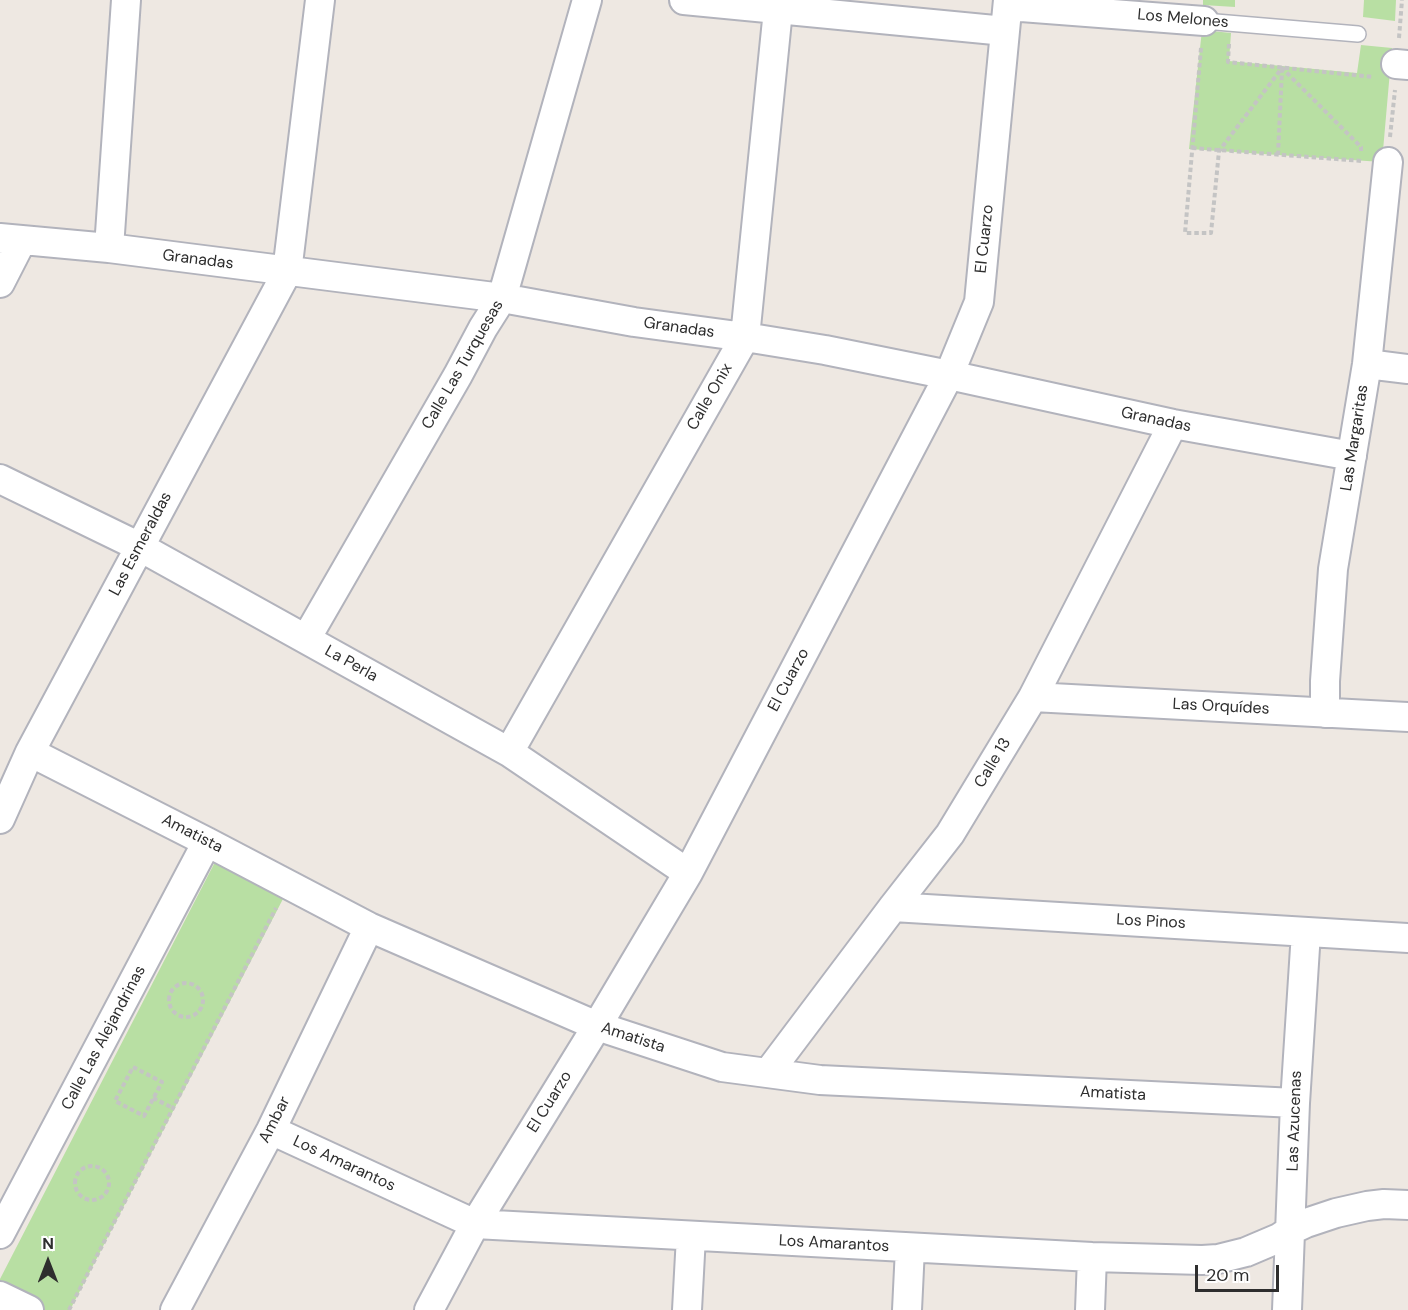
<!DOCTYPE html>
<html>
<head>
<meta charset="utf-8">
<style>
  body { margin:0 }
  #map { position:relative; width:1408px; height:1310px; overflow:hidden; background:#eee8e2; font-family:"DM Sans",sans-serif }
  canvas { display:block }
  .north { position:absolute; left:18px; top:1232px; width:60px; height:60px; -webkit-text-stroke:4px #fff; paint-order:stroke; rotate:0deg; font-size:16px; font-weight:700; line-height:24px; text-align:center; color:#2e2e2e }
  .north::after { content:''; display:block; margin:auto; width:21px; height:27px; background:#2e2e2e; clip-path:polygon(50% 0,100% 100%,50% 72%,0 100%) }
  .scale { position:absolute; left:1195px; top:1265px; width:84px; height:27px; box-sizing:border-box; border:3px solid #2e2e2e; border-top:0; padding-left:8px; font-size:18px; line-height:21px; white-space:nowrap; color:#2e2e2e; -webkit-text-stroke:4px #fff; paint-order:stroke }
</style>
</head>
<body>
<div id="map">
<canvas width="1408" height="1310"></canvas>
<div class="north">N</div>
<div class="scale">20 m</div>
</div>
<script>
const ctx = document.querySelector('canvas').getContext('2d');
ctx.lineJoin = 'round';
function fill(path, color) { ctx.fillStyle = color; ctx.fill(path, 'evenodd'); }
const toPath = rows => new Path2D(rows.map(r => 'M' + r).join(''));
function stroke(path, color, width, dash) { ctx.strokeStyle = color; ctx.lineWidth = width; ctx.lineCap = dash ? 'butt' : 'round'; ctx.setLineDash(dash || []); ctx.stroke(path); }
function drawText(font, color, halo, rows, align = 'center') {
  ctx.font = font + ' "DM Sans",sans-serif'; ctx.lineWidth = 4.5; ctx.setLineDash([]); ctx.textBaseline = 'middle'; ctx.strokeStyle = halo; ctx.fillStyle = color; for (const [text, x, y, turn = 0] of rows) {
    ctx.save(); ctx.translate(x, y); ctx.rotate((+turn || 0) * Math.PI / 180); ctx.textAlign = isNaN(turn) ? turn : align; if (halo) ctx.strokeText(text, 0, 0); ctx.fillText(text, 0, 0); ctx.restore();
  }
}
const green = toPath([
  [1203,0,1235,0,1235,7,1203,5],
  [1364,0,1396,0,1395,21,1363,17],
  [1202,30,1231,33,1229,61,1357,73,1361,45,1392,48,1382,162,1189,149],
  [227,863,284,897,70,1310,44,1310,0,1289,0,1279,214,864]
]);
const path = toPath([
  [1399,38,1402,0],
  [1229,44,1228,62,1373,77],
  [1201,48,1185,233,1211,233,1219,151,1282,68,1361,147,1361,151],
  [1390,137,1395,90],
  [1192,148,1362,161],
  [1278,155,1282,69],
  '169 1000a17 17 0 1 1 34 0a17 17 0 1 1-34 0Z',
  [133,1067,162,1082,144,1116,115,1101,133,1067],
  [153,1098,173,1108],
  '75 1183a17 17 0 1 1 34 0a17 17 0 1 1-34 0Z',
  [69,1310,276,908]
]);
const lane = toPath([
  [1204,21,1358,34]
]);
const street = toPath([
  [684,0,1005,31],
  [1008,6,1204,21],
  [1396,64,1408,65],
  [0,238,109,248,502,298,634,322,745,337,825,350,949,375,1173,424,1352,456],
  [109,248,126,0],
  [0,283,22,240],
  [1367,364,1408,369],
  [0,479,140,547,509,752,688,873],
  [306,639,458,375,483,328,502,298,587,0],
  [1033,697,1408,717],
  [1325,713,1325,681,1333,569,1367,364,1388,162],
  [30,752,207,842,369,927,597,1026,722,1067,820,1080,1295,1103],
  [509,752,745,337,779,0],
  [0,819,30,752,287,272,320,0],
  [893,907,1408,938],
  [768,1073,893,907,950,834,1033,697,1173,424],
  [271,1130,475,1224,1092,1257,1202,1260,1218,1259,1246,1252,1279,1238,1291,1230,1306,1223,1336,1213,1367,1206,1384,1204,1408,1205],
  [0,1234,207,842],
  [0,1296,29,1310],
  [175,1310,271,1130,369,927],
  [429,1310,475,1224,597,1026,688,873,949,375,979,302,1008,0],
  [687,1310,691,1236],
  [907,1310,910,1248],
  [1090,1310,1092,1257],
  [1287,1310,1295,1103,1306,932]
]);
const streetNames = [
  ["Los Melones",1183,19,5],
  ["El Cuarzo",985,239,-84],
  ["Granadas",198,260,7],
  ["Granadas",679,328,8],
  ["Calle Las Turquesas",463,365,-60],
  ["Calle Onix",710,397,-60],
  ["Granadas",1156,420,12],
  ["Las Margaritas",1355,438,-81],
  ["Las Esmeraldas",141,544,-62],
  ["La Perla",351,664,29],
  ["El Cuarzo",789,680,-62],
  ["Las Orquídes",1221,707,3],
  ["Calle 13",993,763,-59],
  ["Amatista",192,834,27],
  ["Los Pinos",1151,922,3],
  ["Calle Las Alejandrinas",104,1038,-62],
  ["Amatista",633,1038,18],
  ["Amatista",1113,1094,3],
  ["El Cuarzo",550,1102,-58],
  ["Ambar",275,1120,-63],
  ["Las Azucenas",1295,1121,-88],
  ["Los Amarantos",344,1164,25],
  ["Los Amarantos",834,1244,3]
];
fill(green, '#b8dfa3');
stroke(lane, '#b2b3bc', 18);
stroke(street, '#b2b3bc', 32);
stroke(path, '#c4c4c4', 4, [4.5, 3]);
stroke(lane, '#fff', 15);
stroke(street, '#fff', 28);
drawText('16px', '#2e2e2e', '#fff', streetNames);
</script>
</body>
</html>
